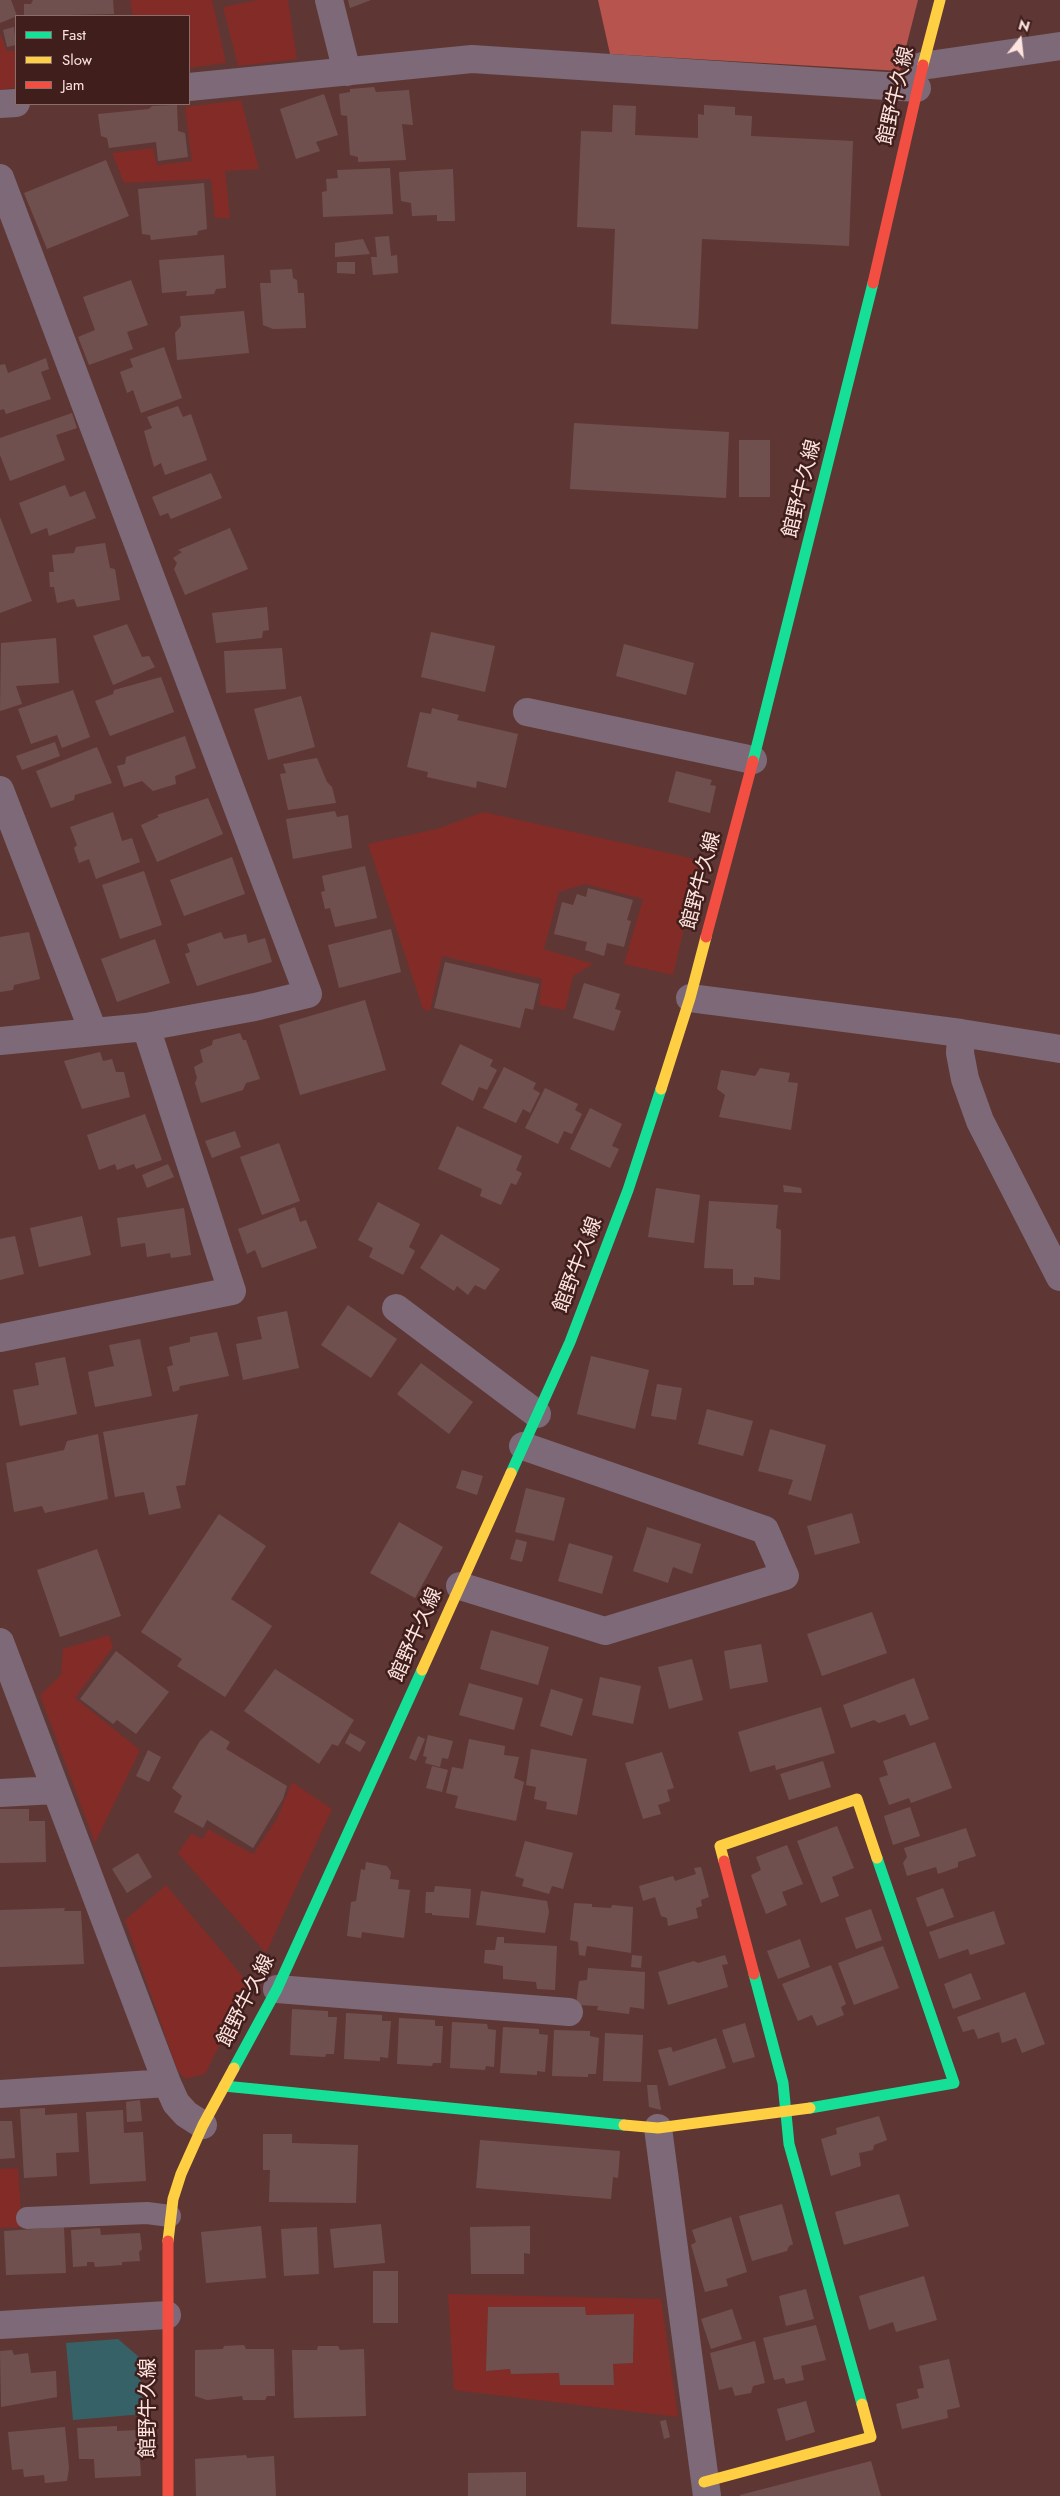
<!DOCTYPE html>
<html>
<head>
<meta charset="utf-8">
<style>
  body { margin:0 }
  #map { position:relative; width:1060px; height:2496px; overflow:hidden; background:#5e3734; font-family:Jost,sans-serif }
  canvas { display:block }
  .legend { position:absolute; left:15px; top:15px; width:175px; height:90px; box-sizing:border-box; background:#3f1e1b; border:1px solid #8b6d69; margin:0; padding:6px 9px; list-style:none; font-size:15px; color:#fee3df }
  .legend li { display:flex; align-items:center; gap:10px; height:25px }
  .legend b { width:25px; border:1px solid #8b6d69 }
  .north { position:absolute; left:995px; top:15px; width:50px; height:50px; -webkit-text-stroke:4px #3f1e1b; paint-order:stroke; rotate:16deg; font-size:14px; font-weight:700; line-height:20px; text-align:center; color:#fee3df }
  .north::after { content:''; display:block; margin:auto; width:18px; height:22px; background:#fee3df; clip-path:polygon(50% 0,100% 100%,50% 72%,0 100%) }
</style>
</head>
<body>
<div id="map">
<canvas width="1060" height="2496"></canvas>
<ul class="legend">
<li><b style="height:6px;background:#16e098"></b>Fast</li>
<li><b style="height:6px;background:#ffcf43"></b>Slow</li>
<li><b style="height:6px;background:#f24e42"></b>Jam</li>
</ul>
<div class="north">N</div>
</div>
<script>
const ctx = document.querySelector('canvas').getContext('2d');
ctx.lineJoin = 'round';
function fill(path, color) { ctx.fillStyle = color; ctx.fill(path, 'evenodd'); }
const toPath = rows => new Path2D(rows.map(r => 'M' + r).join(''));
function stroke(path, color, width, dash) { ctx.strokeStyle = color; ctx.lineWidth = width; ctx.lineCap = dash ? 'butt' : 'round'; ctx.setLineDash(dash || []); ctx.stroke(path); }
function drawText(font, color, halo, rows, align = 'center') {
  ctx.font = font + ' Jost,"Noto Sans JP",sans-serif'; ctx.lineWidth = 5; ctx.setLineDash([]); ctx.textBaseline = 'middle'; ctx.strokeStyle = halo; ctx.fillStyle = color; for (const [text, x, y, turn = 0] of rows) {
    ctx.save(); ctx.translate(x, y); ctx.rotate((+turn || 0) * Math.PI / 180); ctx.textAlign = isNaN(turn) ? turn : align; if (halo) ctx.strokeText(text, 0, 0); ctx.fillText(text, 0, 0); ctx.restore();
  }
}
const green = toPath([
  [130,0,212,0,226,63,189,68,189,16,133,16],
  [258,0,288,0,297,59,238,66,223,7],
  [0,33,7,51,16,51,16,87,0,90],
  [241,100,259,169,225,171,230,218,215,218,211,179,124,183,112,153,153,148,157,165,192,161,185,107],
  [483,812,700,860,673,975,624,964,643,899,585,884,559,892,544,949,593,964,573,976,565,1010,539,1005,542,979,442,956,430,1011,423,1009,368,844,437,829],
  [109,1635,113,1647,75,1698,140,1750,95,1843,40,1695,61,1675,63,1649],
  [292,1782,332,1809,266,1953,178,1853,191,1834,203,1839,208,1829,253,1854,277,1819],
  [166,1885,250,1985,205,2074,185,2079,177,2069,125,1920],
  [18,2168,22,2227,0,2228,0,2169],
  [448,2294,661,2299,678,2417,454,2390],
  [488,2307,585,2307,586,2315,634,2314,633,2363,613,2364,614,2385,560,2385,559,2373,511,2374,510,2369,487,2371]
]);
const forest = toPath([
  [598,0,918,0,900,71,610,54]
]);
const water = toPath([
  [118,2339,139,2357,144,2414,73,2420,66,2343]
]);
const building = toPath([
  [0,0,11,0,17,16,0,23],
  [33,0,113,0,114,14,24,16,24,4,31,4],
  [348,0,371,0,350,8],
  [14,27,16,45,7,47,3,30],
  [374,87,376,92,409,90,413,125,402,124,406,160,358,162,358,157,350,155,347,116,341,115,339,94,350,92,350,89],
  [324,94,338,135,316,142,320,151,296,159,280,109],
  [177,105,178,131,185,133,188,157,158,161,156,142,109,148,107,138,101,136,98,114,149,109,152,106],
  [613,105,636,106,635,135,698,138,698,114,704,115,704,105,735,107,735,115,752,116,751,136,853,141,849,246,702,239,698,329,611,324,615,229,577,227,581,131,612,132],
  [106,160,129,216,47,249,24,193],
  [390,168,393,214,323,217,322,192,327,191,326,179,338,178,337,170],
  [453,169,455,221,437,221,437,215,412,216,411,203,401,201,399,172],
  [204,183,207,229,198,231,197,235,151,240,150,235,142,234,138,189],
  [389,236,391,256,397,255,398,273,373,275,371,257,377,257,375,237],
  [363,239,370,254,335,257,335,243],
  [224,255,226,288,216,289,214,294,186,296,187,291,162,293,159,260],
  [337,262,355,262,355,274,337,273],
  [292,269,293,278,297,280,298,293,304,293,306,328,273,329,263,325,260,283,271,283,270,270],
  [131,280,148,325,127,332,133,349,89,365,78,337,95,330,83,297],
  [244,311,249,353,177,360,175,333,181,326,180,316],
  [164,347,182,398,141,413,133,390,127,393,120,372,133,367,130,359],
  [46,358,49,369,41,372,51,399,6,414,4,409,0,410,0,365,5,364,8,373],
  [178,406,183,417,191,414,207,460,165,475,161,463,154,467,144,431,152,428,147,417],
  [72,413,77,428,56,435,65,460,10,481,0,455,0,438],
  [574,423,729,432,726,498,570,489],
  [739,440,770,440,770,497,739,497],
  [211,473,222,498,171,519,168,513,160,516,152,497],
  [65,485,70,497,85,491,96,518,49,536,47,528,31,534,19,503],
  [0,517,32,601,0,613],
  [230,528,248,569,185,595,174,569,177,563,173,558,182,552,178,550],
  [105,543,110,568,115,569,120,600,77,607,74,599,57,603,54,587,50,587,49,572,54,572,52,555,74,553,76,547],
  [267,607,269,630,263,631,262,638,216,643,212,613],
  [127,624,142,657,149,656,155,667,113,685,93,636],
  [431,632,495,646,485,692,421,677],
  [56,638,59,683,16,686,22,704,0,711,1,643],
  [624,644,694,663,686,695,616,676],
  [282,648,286,689,226,693,224,651],
  [161,677,174,712,110,736,95,701,113,694,114,690],
  [73,690,90,737,62,748,57,735,31,744,18,709],
  [301,696,315,747,268,760,254,709],
  [432,708,459,715,457,720,518,734,506,788,477,781,476,788,427,777,428,772,407,767,420,712,431,714],
  [185,736,196,768,175,776,176,784,153,791,142,781,124,787,117,766,125,764,126,757],
  [55,742,60,756,22,770,16,756],
  [97,747,112,783,75,795,74,800,51,808,36,771],
  [317,758,327,782,332,787,336,803,288,810,280,774,286,773,283,764],
  [676,771,712,780,710,785,716,786,710,813,668,802],
  [208,798,223,834,157,862,141,825,159,817,157,815],
  [335,811,337,817,348,815,352,848,293,859,286,819],
  [113,812,122,841,132,838,140,862,96,879,89,859,79,863,74,848,77,845,70,827],
  [232,857,245,894,184,916,170,880],
  [365,866,377,918,335,927,330,908,325,909,321,892,325,891,322,876],
  [144,871,162,925,120,939,102,885],
  [588,888,633,900,627,920,631,921,624,947,607,943,604,956,585,950,587,942,554,934,562,902,573,905,577,894,586,897],
  [391,929,401,972,339,988,328,945],
  [29,932,40,979,14,985,13,990,0,992,0,937],
  [221,932,224,939,246,934,248,943,265,938,272,962,197,986,185,954,190,952,187,944],
  [155,939,170,983,117,1002,101,959],
  [445,962,539,984,533,1010,525,1008,520,1028,434,1008],
  [584,983,620,994,615,1009,621,1011,614,1031,573,1018],
  [365,1000,386,1070,300,1095,279,1025],
  [240,1033,243,1040,246,1040,260,1079,246,1083,243,1090,201,1103,195,1083,197,1078,194,1067,203,1062,200,1050,212,1045,213,1040],
  [460,1044,493,1060,490,1066,497,1070,487,1090,479,1087,473,1101,441,1084],
  [100,1052,103,1061,112,1059,116,1072,124,1072,130,1097,82,1109,64,1061],
  [504,1067,536,1083,533,1089,540,1093,530,1113,523,1109,516,1123,483,1108],
  [760,1068,790,1073,788,1082,798,1083,791,1130,719,1117,725,1095,717,1089,721,1070,755,1076],
  [545,1088,578,1104,575,1110,582,1114,572,1134,564,1131,558,1144,525,1128],
  [590,1108,622,1124,612,1146,619,1149,610,1168,570,1149],
  [145,1114,162,1160,136,1169,134,1164,117,1170,115,1164,99,1170,87,1135],
  [457,1126,522,1156,516,1170,522,1173,516,1185,511,1183,501,1205,480,1196,482,1189,438,1169],
  [235,1131,241,1147,212,1158,205,1141],
  [279,1143,300,1201,262,1215,240,1157],
  [168,1164,174,1177,147,1188,142,1175],
  [783,1185,801,1188,802,1193,784,1192],
  [656,1188,700,1195,694,1243,648,1237],
  [709,1201,778,1205,776,1228,781,1230,780,1280,754,1277,754,1285,733,1285,733,1269,704,1268],
  [378,1202,420,1224,409,1247,415,1251,403,1275,369,1257,373,1248,358,1240],
  [295,1207,300,1222,306,1220,317,1248,262,1268,255,1250,247,1254,238,1229],
  [184,1208,191,1255,171,1258,170,1253,147,1257,145,1243,121,1247,117,1218],
  [82,1216,91,1255,39,1267,30,1228],
  [441,1234,500,1269,485,1290,475,1285,468,1295,457,1286,454,1291,420,1268],
  [15,1236,24,1274,0,1280,0,1239],
  [348,1305,397,1339,371,1378,321,1345],
  [287,1311,299,1368,243,1380,236,1344,262,1339,257,1317],
  [217,1332,229,1376,180,1386,179,1390,173,1392,167,1367,173,1365,169,1347,190,1342,190,1337],
  [140,1339,152,1396,95,1407,88,1372,114,1366,109,1345],
  [591,1356,649,1370,635,1429,577,1414],
  [65,1357,77,1414,20,1426,13,1390,39,1385,35,1363],
  [421,1363,473,1402,449,1434,397,1394],
  [657,1384,682,1388,676,1420,651,1416],
  [707,1409,753,1421,743,1456,698,1444],
  [198,1414,185,1485,176,1486,181,1508,149,1515,144,1492,115,1497,103,1432],
  [770,1429,826,1445,811,1501,788,1494,793,1480,758,1471],
  [98,1434,108,1499,45,1513,42,1506,14,1512,6,1463,64,1450,67,1441],
  [462,1470,483,1476,477,1495,456,1488],
  [526,1488,565,1498,554,1541,515,1532],
  [852,1513,860,1543,815,1555,807,1526],
  [219,1514,266,1546,231,1599,272,1626,225,1697,177,1666,182,1659,141,1632],
  [399,1522,443,1547,415,1598,370,1573],
  [647,1527,701,1544,692,1574,673,1567,668,1583,633,1571],
  [516,1539,527,1542,522,1562,510,1559],
  [569,1543,613,1556,602,1594,558,1581],
  [97,1549,121,1616,60,1637,37,1570],
  [872,1612,887,1653,822,1676,807,1634],
  [491,1630,549,1647,538,1685,480,1669],
  [761,1644,768,1682,730,1689,724,1651],
  [116,1651,169,1692,136,1734,117,1720,113,1724,80,1699],
  [692,1659,703,1700,669,1709,658,1667],
  [275,1669,354,1720,338,1746,332,1744,319,1764,244,1711],
  [600,1677,641,1686,633,1724,592,1715],
  [914,1678,929,1719,910,1726,905,1714,879,1723,874,1720,851,1728,843,1705],
  [469,1683,523,1698,514,1730,459,1715],
  [551,1689,583,1699,572,1736,540,1726],
  [821,1707,835,1753,776,1770,775,1765,750,1772,738,1732],
  [211,1730,230,1742,226,1749,287,1786,283,1799,253,1848,207,1820,203,1828,174,1812,182,1796,172,1788,200,1741],
  [350,1733,366,1742,360,1752,345,1743],
  [428,1735,453,1741,448,1759,442,1758,440,1767,425,1763,427,1757,423,1756],
  [418,1736,425,1739,416,1761,409,1758],
  [469,1739,505,1746,504,1755,519,1757,514,1778,524,1782,516,1821,455,1808,458,1796,446,1793,452,1767,463,1769],
  [935,1742,952,1788,911,1803,909,1798,889,1805,879,1778,888,1775,883,1761],
  [531,1749,587,1759,577,1815,546,1809,547,1802,534,1799,536,1787,526,1785],
  [148,1750,161,1757,149,1782,136,1776],
  [662,1752,674,1788,667,1790,670,1801,658,1805,661,1814,643,1819,625,1763],
  [823,1761,831,1787,789,1800,780,1774],
  [432,1766,448,1770,442,1792,426,1788],
  [910,1807,920,1836,893,1845,884,1816],
  [0,1809,29,1809,29,1821,45,1821,46,1862,0,1863],
  [837,1826,854,1868,832,1877,839,1896,821,1903,797,1841],
  [966,1828,976,1856,958,1862,958,1867,938,1874,936,1867,907,1876,903,1863,907,1857,904,1848],
  [525,1841,573,1853,563,1889,552,1886,549,1894,522,1886,524,1879,515,1876],
  [787,1845,803,1884,782,1892,787,1905,766,1914,751,1875,761,1870,756,1857],
  [138,1853,152,1877,127,1893,112,1869],
  [366,1862,387,1866,391,1872,390,1879,399,1880,398,1889,410,1890,404,1938,362,1932,361,1938,347,1936,351,1902,356,1901,361,1869,365,1870],
  [701,1867,709,1897,701,1900,702,1906,696,1908,698,1918,668,1926,667,1918,661,1916,655,1897,643,1901,639,1886,673,1876,675,1881,696,1874,694,1868],
  [435,1886,471,1889,469,1918,432,1915,432,1913,425,1913,426,1892,434,1892],
  [943,1888,954,1917,927,1927,916,1898],
  [481,1891,547,1901,549,1912,545,1933,476,1925],
  [574,1903,592,1904,592,1907,611,1908,612,1905,633,1907,631,1953,587,1946,585,1956,579,1955,578,1942,570,1940],
  [65,1908,64,1911,81,1911,84,1964,0,1967,0,1910],
  [871,1909,882,1940,856,1949,845,1918],
  [994,1911,1005,1944,970,1955,968,1949,939,1959,929,1932],
  [497,1937,504,1937,504,1943,557,1946,555,1990,537,1989,536,1982,503,1979,503,1966,484,1963,485,1950,495,1950],
  [800,1939,810,1967,778,1979,767,1951],
  [883,1946,899,1988,854,2005,838,1963],
  [632,1955,642,1956,641,1968,631,1967],
  [725,1955,728,1964,722,1965,728,1987,668,2005,658,1972,694,1961,698,1963],
  [831,1965,846,2004,841,2007,844,2015,817,2026,812,2015,798,2021,782,1984],
  [588,1968,645,1972,644,2009,630,2007,629,2014,597,2010,598,2006,576,2005,579,1981,587,1980],
  [971,1973,981,1999,953,2009,944,1984],
  [1025,1992,1045,2044,1022,2053,1016,2038,1002,2043,999,2032,978,2039,974,2029,963,2032,957,2017],
  [292,2009,328,2011,328,2017,337,2017,334,2054,326,2054,325,2057,290,2055],
  [346,2013,382,2015,382,2021,391,2021,388,2058,380,2057,380,2061,344,2059],
  [399,2018,435,2020,435,2026,443,2026,441,2063,433,2063,432,2066,397,2064],
  [452,2022,487,2024,488,2029,496,2030,494,2067,486,2066,485,2070,450,2068],
  [745,2023,755,2057,733,2063,722,2030],
  [503,2027,539,2029,539,2034,548,2035,545,2072,537,2071,537,2075,500,2073],
  [554,2030,590,2031,590,2036,599,2038,596,2074,588,2074,588,2077,552,2076],
  [605,2033,643,2035,641,2082,603,2081],
  [716,2038,726,2068,669,2086,658,2050,671,2047,673,2052],
  [647,2085,657,2085,661,2110,649,2107],
  [140,2100,142,2121,127,2122,126,2102],
  [45,2108,45,2115,77,2113,79,2152,56,2153,57,2176,24,2178,20,2109],
  [123,2110,124,2133,143,2132,146,2181,90,2184,86,2112],
  [879,2116,887,2140,874,2145,873,2150,859,2153,861,2166,831,2176,821,2139,837,2134,836,2128],
  [0,2121,12,2121,15,2158,0,2159],
  [263,2134,292,2134,292,2143,358,2145,356,2203,269,2202,270,2170,263,2170],
  [480,2140,620,2151,618,2178,613,2177,611,2199,476,2188],
  [899,2194,909,2226,844,2245,835,2212],
  [782,2204,793,2244,789,2246,787,2251,752,2261,739,2216],
  [731,2217,747,2272,726,2279,728,2286,705,2292,691,2245,696,2242,692,2230],
  [381,2224,385,2263,334,2268,330,2229],
  [261,2226,266,2278,206,2283,201,2232],
  [530,2226,530,2254,524,2253,524,2274,471,2274,470,2227],
  [64,2227,66,2273,6,2275,4,2231],
  [317,2227,319,2274,284,2276,281,2229],
  [100,2228,101,2235,140,2233,142,2249,139,2252,140,2261,122,2262,122,2265,95,2267,94,2262,87,2262,87,2266,73,2267,71,2230],
  [373,2271,398,2271,398,2323,373,2323],
  [924,2276,937,2320,896,2332,893,2322,869,2330,859,2296],
  [806,2289,814,2319,786,2326,779,2296],
  [488,2307,585,2307,586,2315,634,2314,633,2363,613,2364,614,2385,560,2385,559,2373,511,2374,510,2369,486,2371],
  [732,2309,742,2339,711,2349,701,2319],
  [816,2325,826,2360,801,2366,804,2380,786,2384,784,2378,774,2380,763,2338],
  [755,2341,765,2383,753,2386,751,2393,735,2396,732,2387,719,2390,710,2353],
  [244,2345,246,2349,274,2349,275,2396,267,2396,265,2400,243,2400,242,2396,207,2400,195,2396,195,2350,223,2349,224,2346],
  [318,2346,338,2346,340,2350,364,2349,366,2416,294,2418,292,2350,317,2350],
  [12,2350,14,2355,28,2353,31,2373,56,2371,57,2397,1,2407,0,2351],
  [949,2359,960,2407,947,2410,948,2418,902,2429,896,2404,919,2398,917,2389,924,2388,919,2366],
  [806,2401,815,2432,786,2441,777,2409],
  [666,2420,670,2437,664,2439,660,2421],
  [117,2426,117,2431,138,2430,141,2476,95,2478,94,2459,79,2459,77,2428],
  [65,2427,69,2468,67,2481,45,2483,44,2475,24,2477,23,2469,12,2470,8,2432],
  [246,2455,247,2458,274,2456,276,2496,196,2496,195,2459],
  [871,2461,881,2496,740,2496,740,2495],
  [526,2472,526,2496,468,2496,468,2473]
]);
const lane = toPath([
  [27,2218,147,2213,170,2216]
]);
const street = toPath([
  [329,0,347,72],
  [922,66,1060,46],
  [189,87,472,59,917,88],
  [0,104,16,103],
  [0,178,308,994,255,1007,146,1027,0,1041],
  [527,712,753,760],
  [0,790,93,1031],
  [690,998,961,1033,1060,1049],
  [961,1033,960,1053,965,1079,980,1121,1060,1277],
  [396,1308,537,1414],
  [0,1338,232,1291,146,1027],
  [460,1586,605,1631,785,1576,765,1530,523,1446],
  [0,1642,167,2083,176,2103,186,2114,203,2125],
  [0,1793,55,1790],
  [277,1989,569,2012],
  [0,2094,167,2083],
  [658,2128,707,2496],
  [0,2325,167,2315]
]);
const fast = toPath([
  [753,761,873,283],
  [511,1473,570,1342,628,1190,661,1089],
  [754,1974,783,2083,789,2144,862,2404],
  [234,2068,277,1989,422,1670],
  [224,2086,624,2125],
  [810,2108,954,2083,877,1858]
]);
const slow = toPath([
  [923,65,940,0],
  [661,1089,690,998,706,937],
  [422,1670,511,1473],
  [724,1861,720,1846,857,1799,877,1858],
  [624,2125,658,2128,810,2108],
  [168,2241,173,2199,181,2174,203,2125,234,2068],
  [704,2482,871,2437,862,2404]
]);
const jam = toPath([
  [873,283,923,65],
  [706,937,753,761],
  [724,1861,754,1974],
  [168,2496,168,2241]
]);
const streetNames = [
  ["館野牛久線",897,96,-77],
  ["館野牛久線",803,489,-76],
  ["館野牛久線",702,881,-75],
  ["館野牛久線",579,1265,-69],
  ["館野牛久線",417,1635,-66],
  ["館野牛久線",247,2001,-63],
  ["館野牛久線",149,2408,-90]
];
fill(green, '#832b27');
fill(forest, '#b7544d');
fill(water, '#366167');
fill(building, '#70504e');
stroke(lane, '#7d6977', 22);
stroke(street, '#7d6977', 28);
stroke(fast, '#16e098', 11);
stroke(slow, '#ffcf43', 11);
stroke(jam, '#f24e42', 11);
drawText('20px', '#fee3df', '#3f1e1b', streetNames);
</script>
</body>
</html>
